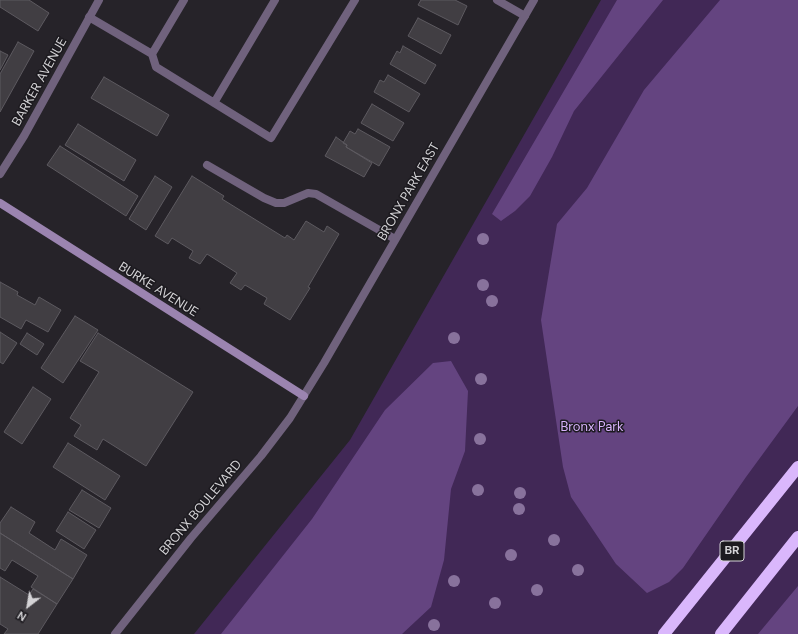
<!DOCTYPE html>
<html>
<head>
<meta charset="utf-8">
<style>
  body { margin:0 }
  #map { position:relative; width:798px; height:634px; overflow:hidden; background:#262329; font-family:"DM Sans",sans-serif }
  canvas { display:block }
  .north { position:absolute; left:8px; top:586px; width:40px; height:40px; -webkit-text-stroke:3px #1c1a1f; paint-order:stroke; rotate:211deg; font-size:11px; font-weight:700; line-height:16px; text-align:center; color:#d4d3d6 }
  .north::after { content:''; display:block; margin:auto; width:14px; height:18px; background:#d4d3d6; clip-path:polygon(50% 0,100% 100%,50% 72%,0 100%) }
</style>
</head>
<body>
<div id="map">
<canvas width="798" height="634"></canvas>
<div class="north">N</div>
</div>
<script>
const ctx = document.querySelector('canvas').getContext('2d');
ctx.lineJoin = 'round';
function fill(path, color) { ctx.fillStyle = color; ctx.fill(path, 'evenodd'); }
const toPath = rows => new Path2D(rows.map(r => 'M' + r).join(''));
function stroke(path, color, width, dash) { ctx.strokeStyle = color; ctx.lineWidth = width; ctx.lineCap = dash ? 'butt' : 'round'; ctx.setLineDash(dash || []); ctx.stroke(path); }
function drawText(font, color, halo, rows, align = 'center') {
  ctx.font = font + ' "DM Sans",sans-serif'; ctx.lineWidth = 3; ctx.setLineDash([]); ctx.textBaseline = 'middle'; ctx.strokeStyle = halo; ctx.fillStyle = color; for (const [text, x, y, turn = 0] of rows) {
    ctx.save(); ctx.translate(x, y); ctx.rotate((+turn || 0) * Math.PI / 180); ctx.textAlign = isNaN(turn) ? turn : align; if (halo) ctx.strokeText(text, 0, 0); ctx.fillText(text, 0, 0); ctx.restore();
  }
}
const green = toPath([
  [601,0,798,0,798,634,194,634,350,440]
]);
const forest = toPath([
  [617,0,663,0,574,111,552,157,530,196,515,211,501,221,492,214],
  [720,0,798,0,798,406,746,477,683,568,669,582,647,593,616,564,571,497,563,467,541,320,557,224,587,188,644,90],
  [451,361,468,391,465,451,451,489,444,560,431,607,402,634,221,634,312,519,385,410,433,363],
  [798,586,798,634,758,634]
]);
const building = toPath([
  [0,0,29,0,49,13,38,31,0,7,0,0],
  [421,0,455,0,467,6,458,25,418,5,421,0],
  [418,18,451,35,441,54,408,36,418,18],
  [18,42,34,51,0,112,0,74,18,42],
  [403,46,436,65,425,84,390,64,397,51,400,53,403,46],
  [0,51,8,55,0,70,0,51],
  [388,75,420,94,409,112,374,92,380,80,384,82,388,75],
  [104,77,169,115,157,136,91,98,104,77],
  [372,104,404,123,393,141,361,123,372,104],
  [78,124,136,160,124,181,65,145,78,124],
  [358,129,390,147,379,166,346,147,347,145,343,143,350,131,355,134,358,129],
  [336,137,347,145,346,147,372,163,364,177,325,156,336,137],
  [60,146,138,196,126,216,47,165,60,146],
  [155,176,172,187,146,230,129,219,155,176],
  [192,176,224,196,222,199,285,238,287,235,294,240,306,221,324,232,327,226,339,234,308,287,310,288,290,320,264,304,267,298,245,285,241,290,230,283,237,273,207,254,200,264,189,258,193,251,172,238,168,244,155,236,192,176],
  [0,282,18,292,17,295,35,305,39,297,61,310,48,332,26,320,21,329,0,317,0,282],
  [75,316,98,330,63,383,41,368,75,316],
  [0,332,17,343,3,364,0,362,0,332],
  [27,333,44,344,37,355,20,344,27,333],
  [98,333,193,392,146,466,103,439,97,450,74,436,81,425,70,418,99,372,80,361,98,333],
  [33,387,51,399,22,444,4,432,33,387],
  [68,443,120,476,105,500,53,467,68,443],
  [82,490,111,508,99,528,69,510,82,490],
  [11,507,35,522,29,533,55,550,61,539,87,555,73,579,0,533,0,523,11,507],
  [68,512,96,530,84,549,56,531,68,512],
  [0,533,73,579,57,604,31,587,38,576,12,560,5,571,0,568,0,533],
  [0,577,29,595,33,589,57,604,38,634,4,634,8,629,0,624,0,577]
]);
const service = toPath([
  [497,0,525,16],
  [89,17,152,54,156,67,271,138,355,0],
  [152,54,184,0],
  [214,103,275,0],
  [207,165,264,198,276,203,284,203,308,193,316,194,395,239]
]);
const minor = toPath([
  [0,174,24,136,99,0],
  [115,634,191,538,261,456,290,418,324,363,534,0]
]);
const secondary = toPath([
  [0,203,304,396]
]);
const motorway = toPath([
  [664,634,798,467],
  [721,634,798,537]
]);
const trees = [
  [483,239],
  [483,285],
  [492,301],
  [454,338],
  [481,379],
  [480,439],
  [478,490],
  [520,493],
  [519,509],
  [554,540],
  [511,555],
  [578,570],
  [454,581],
  [537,590],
  [495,603],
  [434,625]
];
const shields = [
  [732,551,24]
];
const shieldNames = [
  ["BR",732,551]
];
const streetNames = [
  ["BARKER AVENUE",40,82,-61],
  ["BRONX PARK EAST",409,192,-60],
  ["BURKE AVENUE",158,290,32],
  ["BRONX BOULEVARD",201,508,-50]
];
const parkNames = [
  ["Bronx Park",592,428]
];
fill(green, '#412856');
fill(forest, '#644480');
fill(building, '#413e43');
stroke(building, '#5d5a60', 1);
stroke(service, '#70627d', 8);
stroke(minor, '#70627d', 8);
stroke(secondary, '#9b84b0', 8);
stroke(motorway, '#dab7fc', 12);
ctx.fillStyle = '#88729c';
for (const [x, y] of trees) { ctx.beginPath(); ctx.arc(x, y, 6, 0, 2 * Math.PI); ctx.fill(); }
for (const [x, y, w] of shields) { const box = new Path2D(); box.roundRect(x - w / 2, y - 10, w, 20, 3); ctx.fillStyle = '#1c1a1f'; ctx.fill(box); stroke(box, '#d4d3d6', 1); }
drawText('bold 12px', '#d4d3d6', null, shieldNames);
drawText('13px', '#d4d3d6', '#1c1a1f', streetNames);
drawText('13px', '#d8b3fb', '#1c1a1f', parkNames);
</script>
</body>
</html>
